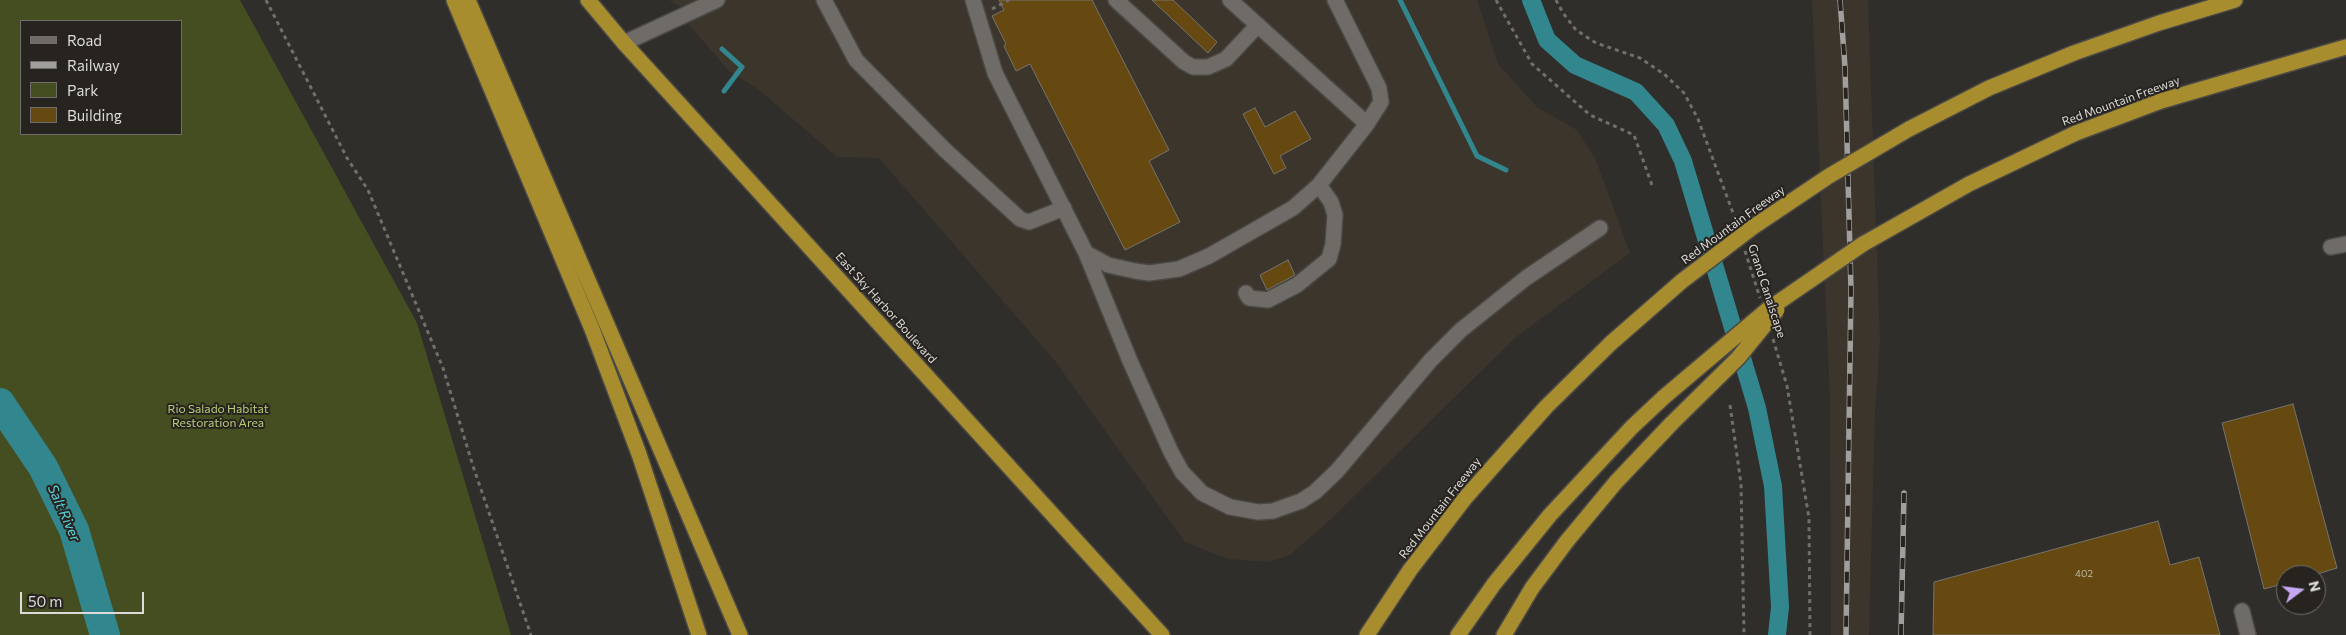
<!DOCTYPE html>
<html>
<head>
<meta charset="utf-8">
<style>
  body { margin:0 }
  #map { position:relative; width:2346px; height:635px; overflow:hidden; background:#302e2a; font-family:Commissioner,sans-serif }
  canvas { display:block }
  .legend { position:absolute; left:20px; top:20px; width:162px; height:115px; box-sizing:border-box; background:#272420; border:1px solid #706d6a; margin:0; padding:6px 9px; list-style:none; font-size:15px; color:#dddbd9 }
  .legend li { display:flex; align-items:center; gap:10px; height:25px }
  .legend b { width:25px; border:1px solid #706d6a }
  .north { position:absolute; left:2276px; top:565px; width:50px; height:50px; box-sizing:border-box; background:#272420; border:1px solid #706d6a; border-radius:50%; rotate:75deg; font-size:14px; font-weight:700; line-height:20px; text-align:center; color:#dddbd9 }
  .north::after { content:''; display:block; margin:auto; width:18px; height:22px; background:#c5a6f0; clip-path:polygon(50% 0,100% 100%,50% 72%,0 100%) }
  .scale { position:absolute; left:20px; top:592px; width:124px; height:22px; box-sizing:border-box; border:2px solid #dddbd9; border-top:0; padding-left:6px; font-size:15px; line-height:18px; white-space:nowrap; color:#dddbd9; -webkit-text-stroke:4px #272420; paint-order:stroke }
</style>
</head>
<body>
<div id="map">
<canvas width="2346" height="635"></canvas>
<ul class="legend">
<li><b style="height:6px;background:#6f6c67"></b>Road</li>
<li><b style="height:6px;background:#a19f9d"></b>Railway</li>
<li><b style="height:14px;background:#454e21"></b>Park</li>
<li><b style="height:14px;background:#664910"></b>Building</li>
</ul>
<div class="north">N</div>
<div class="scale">50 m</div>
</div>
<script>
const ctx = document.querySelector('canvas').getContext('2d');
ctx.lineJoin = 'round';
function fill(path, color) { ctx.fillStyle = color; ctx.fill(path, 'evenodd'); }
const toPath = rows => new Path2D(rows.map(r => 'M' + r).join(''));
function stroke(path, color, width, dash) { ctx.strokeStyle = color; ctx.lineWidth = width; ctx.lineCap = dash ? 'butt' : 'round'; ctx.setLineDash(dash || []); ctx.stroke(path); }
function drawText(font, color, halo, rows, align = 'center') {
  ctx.font = font + ' Commissioner,sans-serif'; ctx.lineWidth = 4; ctx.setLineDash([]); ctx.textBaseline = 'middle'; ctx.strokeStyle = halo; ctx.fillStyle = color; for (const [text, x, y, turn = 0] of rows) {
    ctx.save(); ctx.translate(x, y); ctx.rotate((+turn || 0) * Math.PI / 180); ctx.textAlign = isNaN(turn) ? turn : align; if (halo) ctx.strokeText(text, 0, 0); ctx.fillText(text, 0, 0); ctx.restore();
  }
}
const built = toPath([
  [669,0,1477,0,1498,64,1537,107,1577,130,1595,158,1630,253,1516,337,1330,520,1290,555,1268,562,1228,559,1185,542,1055,361,879,158,837,157,758,89,730,72,689,25,683,8],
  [1812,0,1868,0,1880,342,1875,413,1869,635,1831,635,1830,398]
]);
const green = toPath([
  [0,0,240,0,417,323,511,635,0,635],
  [21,21,181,21,181,134,21,134]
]);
const stream = toPath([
  [1400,0,1477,156,1506,170],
  [722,49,742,67,724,91]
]);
const canal = toPath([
  [1531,0,1547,40,1575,65,1636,92,1666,125,1683,161,1757,408,1773,486,1780,607,1777,635]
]);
const river = toPath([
  [0,403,43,467,74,530,105,635]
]);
const building = toPath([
  [999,0,1092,0,1169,150,1149,161,1180,222,1125,250,1030,64,1016,71,1004,46,1006,44,992,16,1004,10,999,0],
  [1152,0,1173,0,1217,42,1208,53,1152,0],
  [1255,108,1265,127,1295,111,1311,139,1280,156,1286,168,1274,174,1243,114,1255,108],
  [1288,260,1295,275,1267,290,1260,275,1288,260],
  [2293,404,2337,568,2314,575,2286,575,2286,583,2264,589,2222,423,2293,404],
  [2158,521,2170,565,2199,557,2220,635,1933,635,1934,582,2158,521]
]);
const path = toPath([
  [266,0,347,158,368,190,443,368,473,466,531,635],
  [1496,0,1532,64,1590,115,1634,135,1653,188],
  [1556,0,1563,13,1576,30,1596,43,1640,58,1664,74,1684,93,1698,119,1736,221],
  [992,9,1009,0],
  [1745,251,1760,298],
  [1773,339,1787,386,1809,518,1810,635],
  [1730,405,1741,484,1744,635]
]);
const minor = toPath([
  [824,0,856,60,945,150,1020,219,1029,222,1064,208],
  [973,0,995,73,1086,253,1130,361,1171,452,1182,472,1202,493,1230,507,1258,512,1273,511,1301,501,1315,492,1337,471,1430,361,1461,330,1526,278,1600,228],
  [1116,0,1184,62,1193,67,1208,67,1226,59,1258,25],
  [1230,0,1367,124],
  [624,43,717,0],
  [2331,247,2346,244],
  [1086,253,1108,265,1135,271,1149,273,1179,269,1209,256,1293,208,1319,185,1367,124,1381,102,1379,88,1335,0],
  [1246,293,1249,298,1268,300,1297,285,1329,259,1333,244,1335,215,1331,202,1319,185],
  [2242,611,2248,635]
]);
const highway = toPath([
  [454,0,592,329,639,454,699,635],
  [468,0,740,635],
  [588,0,624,43,1162,635],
  [1909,129,1989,88,2074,53,2159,23,2235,0],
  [1863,244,1969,184,2076,133,2161,101,2346,47],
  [1367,635,1410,570,1466,497,1546,407,1611,343],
  [1458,635,1494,584,1550,515,1632,427,1664,397],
  [1504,635,1532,588,1567,541,1616,482,1672,423]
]);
const rail = toPath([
  [1840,0,1845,67,1851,290,1846,635],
  [1901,635,1904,493]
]);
const highwayBridge = toPath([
  [1611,343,1682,281,1753,227,1829,176,1909,129],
  [1664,397,1767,310,1863,244],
  [1672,423,1738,358,1777,310]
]);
const numberNames = [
  ["402",2084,574]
];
const streetNames = [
  ["Red Mountain Freeway",2121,101,-20],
  ["Red Mountain Freeway",1733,225,-36],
  ["Grand Canalscape",1767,291,72],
  ["East Sky Harbor Boulevard",886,308,48],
  ["Red Mountain Freeway",1440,508,-52]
];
const parkNames = [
  ["Rio Salado Habitat",218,409],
  ["Restoration Area",218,423]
];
const waterNames = [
  ["Salt River",64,513,66]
];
fill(built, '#3b352c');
fill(green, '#454e21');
stroke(stream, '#32868d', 5);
stroke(canal, '#32868d', 18);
stroke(river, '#32868d', 30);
fill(building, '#664910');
stroke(building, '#76736e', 1);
stroke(minor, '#4b4946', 18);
stroke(highway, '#4b4946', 18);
stroke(path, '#716f6c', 3, [4, 4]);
stroke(minor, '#6f6c67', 15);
stroke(highway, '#a78d2d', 15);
stroke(rail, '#a19f9d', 5.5);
stroke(rail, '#272420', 4, [11]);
stroke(highwayBridge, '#4b4946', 18, []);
stroke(highwayBridge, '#a78d2d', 15);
drawText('10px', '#bfb6a7', null, numberNames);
drawText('12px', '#dddbd9', '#272420', streetNames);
drawText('12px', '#b9cc78', '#272420', parkNames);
drawText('italic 14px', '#57d4dd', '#272420', waterNames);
</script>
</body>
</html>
